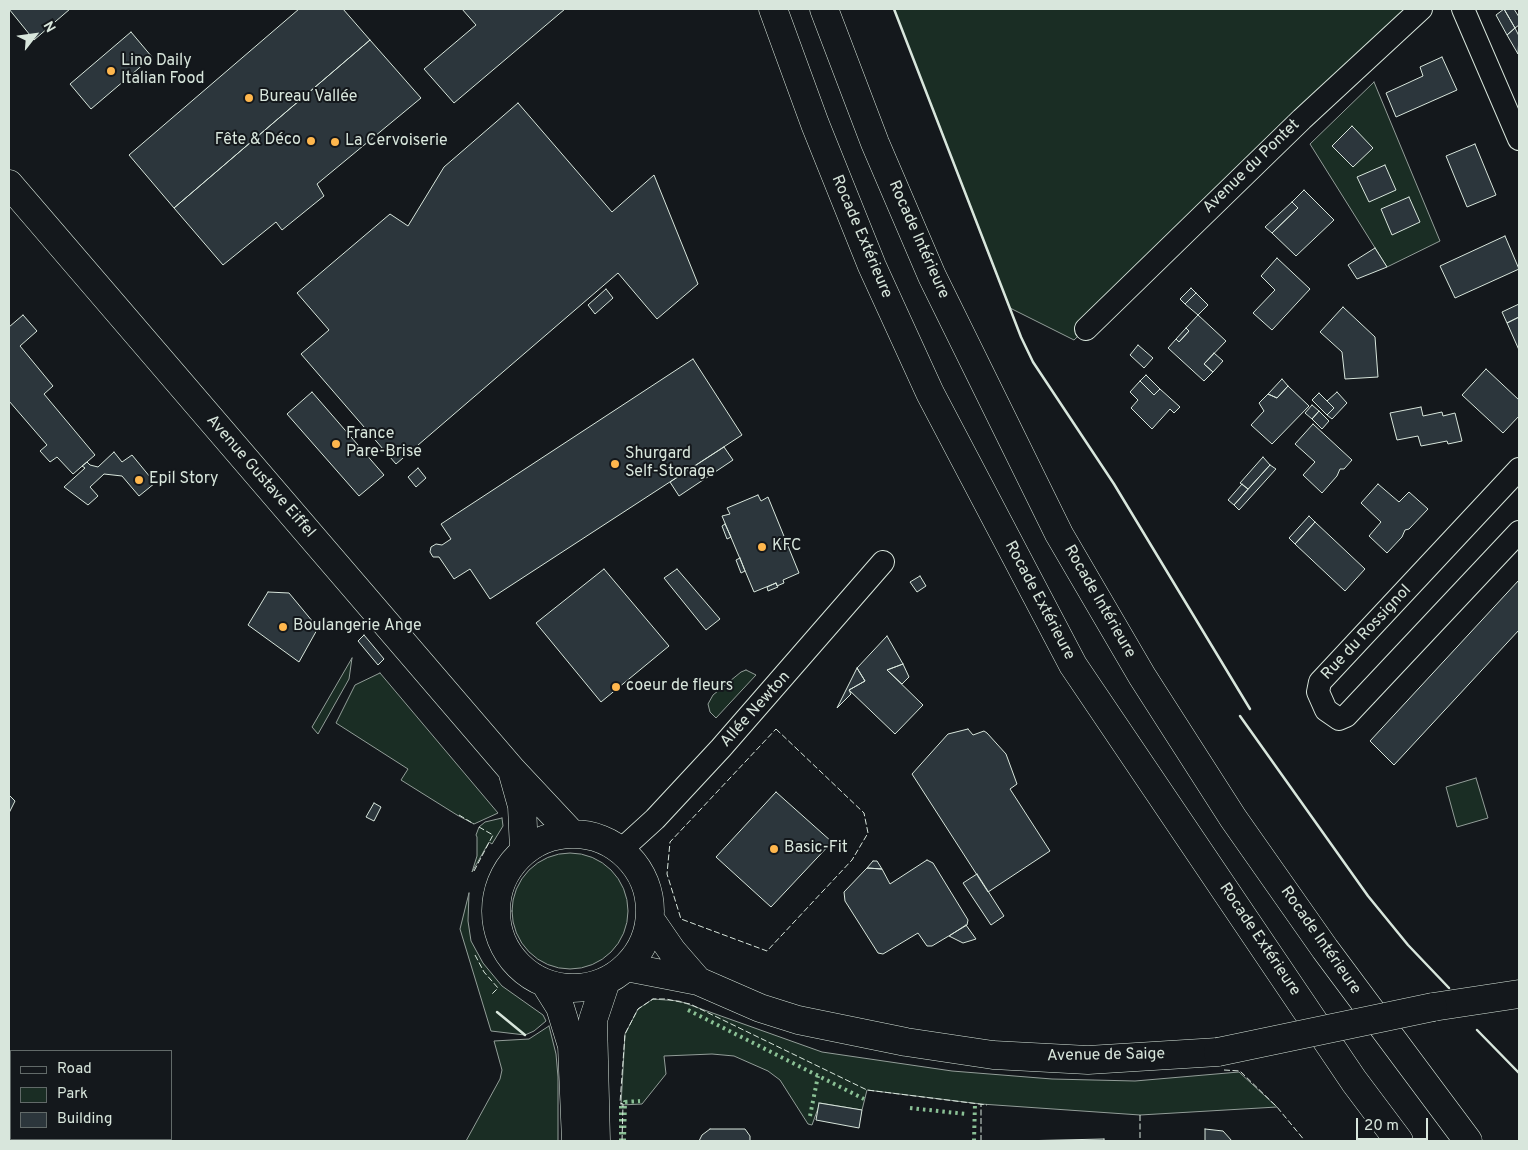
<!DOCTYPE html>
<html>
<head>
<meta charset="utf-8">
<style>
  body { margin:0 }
  #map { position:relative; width:1528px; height:1150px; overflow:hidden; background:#14181c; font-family:Overpass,sans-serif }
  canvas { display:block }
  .frame { position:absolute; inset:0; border:10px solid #d8e6dc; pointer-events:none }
  .legend { position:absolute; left:10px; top:1050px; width:162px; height:90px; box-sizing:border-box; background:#14181c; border:1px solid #626a69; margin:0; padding:6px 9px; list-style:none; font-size:15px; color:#d8e6dc }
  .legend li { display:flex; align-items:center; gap:10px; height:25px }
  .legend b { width:25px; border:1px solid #626a69 }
  .north { position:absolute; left:10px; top:10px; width:50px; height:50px; -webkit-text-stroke:4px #14181c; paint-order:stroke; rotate:60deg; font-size:14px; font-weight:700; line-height:20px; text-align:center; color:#d8e6dc }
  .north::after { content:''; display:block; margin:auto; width:18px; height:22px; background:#d8e6dc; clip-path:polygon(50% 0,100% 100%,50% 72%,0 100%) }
  .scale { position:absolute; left:1356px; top:1118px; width:72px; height:22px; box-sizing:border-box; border:2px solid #d8e6dc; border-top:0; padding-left:6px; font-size:15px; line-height:18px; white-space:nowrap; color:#d8e6dc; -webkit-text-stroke:4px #14181c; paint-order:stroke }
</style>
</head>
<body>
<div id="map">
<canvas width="1528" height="1150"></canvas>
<div class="frame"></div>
<ul class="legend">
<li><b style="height:6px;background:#14181c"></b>Road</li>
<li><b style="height:14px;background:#1a2d24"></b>Park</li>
<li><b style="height:14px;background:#2c363c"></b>Building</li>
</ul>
<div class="north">N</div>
<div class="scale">20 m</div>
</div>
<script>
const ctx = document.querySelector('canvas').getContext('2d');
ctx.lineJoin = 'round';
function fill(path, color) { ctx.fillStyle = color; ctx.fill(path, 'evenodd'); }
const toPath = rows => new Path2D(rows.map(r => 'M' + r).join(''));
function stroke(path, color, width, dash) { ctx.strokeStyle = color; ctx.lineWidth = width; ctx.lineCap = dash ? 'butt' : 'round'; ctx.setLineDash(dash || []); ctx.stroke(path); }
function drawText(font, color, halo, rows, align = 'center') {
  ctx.font = font + ' Overpass,sans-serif'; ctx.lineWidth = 4; ctx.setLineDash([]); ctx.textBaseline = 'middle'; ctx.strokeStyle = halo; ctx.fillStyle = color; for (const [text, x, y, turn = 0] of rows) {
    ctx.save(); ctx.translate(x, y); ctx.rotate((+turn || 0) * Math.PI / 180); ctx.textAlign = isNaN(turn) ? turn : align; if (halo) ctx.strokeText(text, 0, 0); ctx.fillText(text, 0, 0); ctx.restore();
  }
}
const green = toPath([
  [894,9,1421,9,1074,340,1010,308,894,9],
  [1374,82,1440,241,1387,267,1310,144,1374,82],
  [352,658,349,679,318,734,312,727,352,658],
  [746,670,756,675,716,718,710,712,708,704,713,695,741,672,746,670],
  [380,673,498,813,474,824,457,815,401,780,408,769,336,723,355,685,380,673],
  [1476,778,1488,818,1457,827,1446,787,1476,778],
  [502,818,503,826,492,844,489,842,472,872,477,856,477,837,476,835,479,827,485,822,502,818],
  '512 911a58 58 0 1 1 116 0a58 58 0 1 1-116 0Z',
  [469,893,468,921,471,941,483,963,502,986,543,1015,546,1021,534,1031,525,1035,491,1031,460,929,469,893],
  [653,999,679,1001,822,1052,952,1071,1052,1079,1135,1081,1239,1072,1277,1107,1140,1115,981,1104,867,1090,862,1110,820,1103,812,1125,808,1124,780,1080,768,1071,734,1056,712,1054,664,1056,666,1074,642,1104,621,1105,625,1034,638,1009,653,999],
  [549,1026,556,1054,558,1077,558,1141,466,1141,500,1079,502,1070,494,1041,529,1039,549,1026]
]);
const building = toPath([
  [9,9,70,9,34,40,9,9],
  [299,9,343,9,370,40,174,208,129,155,299,9],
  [462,9,565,9,454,103,424,69,476,25,462,9],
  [1504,9,1515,28,1507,35,1496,15,1504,9],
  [1504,9,1514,9,1519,17,1519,25,1515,28,1504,9],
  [1515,28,1519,36,1518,54,1507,35,1515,28],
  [131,32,152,57,91,109,70,84,131,32],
  [370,40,421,98,317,184,324,196,282,230,276,222,223,265,174,208,370,40],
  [1442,57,1457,90,1396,117,1386,93,1423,76,1420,67,1442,57],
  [518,103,612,212,654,175,698,284,657,319,618,273,396,464,301,354,329,330,297,293,390,214,408,226,444,167,518,103],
  [1352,126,1373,148,1353,167,1332,146,1352,126],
  [1475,144,1496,195,1467,207,1446,156,1475,144],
  [1385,165,1396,190,1369,202,1357,177,1385,165],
  [1304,190,1334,220,1296,256,1272,233,1298,208,1292,202,1304,190],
  [1409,197,1420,222,1392,235,1381,209,1409,197],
  [1292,202,1298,208,1272,233,1265,227,1292,202],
  [1505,236,1519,269,1455,298,1440,266,1505,236],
  [1375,248,1387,267,1357,279,1348,265,1375,248],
  [1277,258,1310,289,1272,330,1253,313,1275,290,1261,276,1277,258],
  [1191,288,1196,293,1185,304,1180,299,1191,288],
  [606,289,613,298,595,314,588,305,606,289],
  [1196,293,1208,305,1198,315,1185,304,1196,293],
  [1519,304,1519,317,1507,323,1502,312,1519,304],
  [1343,307,1375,337,1378,377,1345,379,1342,352,1320,332,1343,307],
  [23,315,37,331,20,346,53,386,44,394,95,455,73,474,57,457,50,462,40,451,47,445,9,401,9,327,23,315],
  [1198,315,1226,341,1204,364,1213,372,1204,381,1168,348,1176,339,1179,342,1189,331,1186,328,1198,315],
  [1519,317,1519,350,1507,323,1519,317],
  [1186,328,1189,331,1179,342,1176,339,1186,328],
  [1138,345,1153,358,1144,368,1130,355,1138,345],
  [1214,353,1223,361,1213,372,1204,364,1214,353],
  [693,359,742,435,490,599,470,569,454,579,439,557,433,557,430,552,431,547,436,544,442,545,451,539,441,524,693,359],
  [1486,369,1519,400,1519,416,1503,433,1462,395,1486,369],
  [1146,375,1160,389,1154,395,1140,381,1146,375],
  [1282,379,1288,386,1277,398,1268,394,1282,379],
  [1140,381,1154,395,1160,389,1180,407,1174,413,1170,409,1152,429,1131,408,1138,400,1130,392,1140,381],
  [1288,386,1309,406,1272,444,1251,425,1264,411,1259,403,1268,394,1277,398,1288,386],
  [312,392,384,475,359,496,287,414,312,392],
  [1337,392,1347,403,1332,419,1327,415,1334,408,1327,401,1337,392],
  [1319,393,1334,408,1327,415,1312,400,1319,393],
  [1312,405,1319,411,1312,419,1305,413,1312,405],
  [1421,407,1423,416,1442,412,1443,416,1455,413,1462,441,1448,444,1447,441,1421,446,1418,436,1397,440,1390,413,1421,407],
  [1319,411,1329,421,1322,429,1312,419,1319,411],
  [1313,424,1352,460,1344,469,1340,469,1337,476,1322,493,1303,475,1315,462,1295,444,1313,424],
  [724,447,733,460,679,496,670,482,724,447],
  [114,452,122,462,132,455,155,483,139,496,122,476,104,474,90,487,98,496,88,505,64,487,85,468,82,466,87,462,90,465,98,467,114,452],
  [1263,457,1270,465,1248,489,1240,483,1263,457],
  [1270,465,1276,469,1239,510,1234,505,1270,465],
  [418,468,426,478,416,487,408,477,418,468],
  [1242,484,1248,489,1234,505,1228,500,1242,484],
  [1378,484,1399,502,1409,492,1428,509,1409,529,1405,530,1402,537,1387,553,1369,536,1381,522,1361,503,1378,484],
  [758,495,761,501,768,497,799,573,783,580,784,583,777,586,776,583,754,592,722,516,730,514,727,508,758,495],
  [1309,516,1315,522,1295,544,1289,538,1309,516],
  [1315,522,1365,569,1345,591,1295,544,1315,522],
  [725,524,731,537,727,539,722,526,725,524],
  [740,558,745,571,741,573,736,560,740,558],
  [604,569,669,646,601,702,536,623,604,569],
  [677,569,720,619,706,630,664,578,677,569],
  [920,576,926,586,917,592,910,582,920,576],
  [1519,580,1519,630,1394,765,1370,741,1519,580],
  [776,583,778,587,768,591,767,587,776,583],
  [268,592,289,593,318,628,299,662,248,625,268,592],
  [364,635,384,659,378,665,358,641,364,635],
  [887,636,903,664,887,670,923,705,895,734,849,690,865,681,857,668,887,636],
  [903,664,909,677,902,684,887,670,903,664],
  [857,668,865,681,849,690,851,694,837,708,857,668],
  [968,729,973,735,984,731,987,733,1006,754,1017,784,1010,789,1050,851,988,892,912,774,948,734,968,729],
  [776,792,832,842,771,907,716,857,776,792],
  [9,795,15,801,9,813,9,795],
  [374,803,381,807,374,821,366,817,374,803],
  [927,860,933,863,968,920,967,925,932,946,927,946,918,933,883,954,878,953,845,901,844,892,867,868,882,869,890,884,927,860],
  [873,861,877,861,882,869,867,868,873,861],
  [977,874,1004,916,991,925,963,883,977,874],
  [966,925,976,939,963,943,949,936,966,925],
  [819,1103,862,1110,859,1128,816,1120,819,1103],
  [710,1129,745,1129,750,1136,750,1141,699,1141,702,1135,710,1129],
  [1205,1129,1223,1131,1232,1141,1205,1141,1205,1129],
  [1104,1139,1104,1141,1017,1141,1104,1139]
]);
const street = toPath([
  [1463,9,1519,139],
  [1086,329,1302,119,1421,9],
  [1519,469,1320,682,1318,692,1326,710,1339,719,1346,716,1519,532],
  [621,850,655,819,721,748,883,562]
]);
const secondary = toPath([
  [9,184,512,770,571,833],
  [513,774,522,806,524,850],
  '496 911a77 77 0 1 1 154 0a77 77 0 1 1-154 0Z',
  [650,919,672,951,698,981],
  [626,967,698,981,760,1008,798,1020,906,1042,993,1055,1088,1060,1218,1052],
  [545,983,560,1007,572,1046,576,1141],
  [1433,1007,1519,994],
  [596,1141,593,1020,606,981]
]);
const highway = toPath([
  [773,9,815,124,872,266,930,393,1073,665,1354,1081,1399,1141],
  [824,9,875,143,932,276,1059,534,1142,676,1233,818,1325,949,1468,1141]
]);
const secondaryBridge = toPath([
  [1218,1052,1433,1007]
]);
const hedge = toPath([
  [688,1010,864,1099],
  [910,1108,966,1114],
  [810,1116,818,1076],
  [621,1141,621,1105],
  [624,1141,625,1102,640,1101],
  [974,1141,975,1103]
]);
const fence = toPath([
  [776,729,864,813,868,833,852,860,767,951,681,919,667,874,670,842,776,729],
  [459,815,474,824],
  [474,871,493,835,479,827],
  [475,955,484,972,498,988,491,995],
  [1224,1070,1240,1071,1277,1107,1305,1141],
  [1140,1115,1140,1141],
  [622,1141,623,1104,620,1103,625,1034,638,1009,653,999,666,999,690,1004,867,1090,987,1105],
  [981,1141,981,1104]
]);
const wall = toPath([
  [894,9,1021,337,1033,362,1114,484,1250,709],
  [1240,716,1368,896,1408,945,1449,988],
  [497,1012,525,1035],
  [1477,1030,1519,1073]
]);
const markers = [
  [111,71,5,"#ffb74d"],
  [249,98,5,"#ffb74d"],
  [311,141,5,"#ffb74d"],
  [335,142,5,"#ffb74d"],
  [336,444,5,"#ffb74d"],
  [615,464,5,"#ffb74d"],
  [139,480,5,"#ffb74d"],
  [762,547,5,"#ffb74d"],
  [283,627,5,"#ffb74d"],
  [616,687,5,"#ffb74d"],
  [774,849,5,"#ffb74d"]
];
const poiNames = [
  ["Lino Daily",121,62],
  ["Italian Food",121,80],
  ["Bureau Vallée",259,98],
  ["Fête & Déco",301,141,"right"],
  ["La Cervoiserie",345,142],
  ["France",346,435],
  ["Pare-Brise",346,453],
  ["Shurgard",625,455],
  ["Self-Storage",625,473],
  ["Epil Story",149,480],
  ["KFC",772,547],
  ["Boulangerie Ange",293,627],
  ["coeur de fleurs",626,687],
  ["Basic-Fit",784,849]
];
const streetNames = [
  ["Avenue du Pontet",1252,167,-44],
  ["Rocade Extérieure",861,237,67],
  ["Rocade Intérieure",918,240,66],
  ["Avenue Gustave Eiffel",260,477,49],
  ["Rocade Extérieure",1039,601,62],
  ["Rocade Intérieure",1099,602,60],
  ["Rue du Rossignol",1367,633,-47],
  ["Allée Newton",756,710,-48],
  ["Rocade Extérieure",1259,940,56],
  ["Rocade Intérieure",1320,941,55],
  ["Avenue de Saige",1106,1056,-1]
];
fill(green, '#1a2d24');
stroke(green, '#939e99', 1);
fill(building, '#2c363c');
stroke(building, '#d8e6dc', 1);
stroke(street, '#d8e6dc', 24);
stroke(secondary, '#d8e6dc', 29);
stroke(highway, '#d8e6dc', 29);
stroke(street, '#14181c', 22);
stroke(secondary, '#14181c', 28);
stroke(highway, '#14181c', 28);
stroke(secondaryBridge, '#d8e6dc', 29, []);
stroke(secondaryBridge, '#14181c', 28);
stroke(hedge, '#8ac095', 4, [2.5, 4]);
stroke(fence, '#d8e6dc', 1, [6, 2.5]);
stroke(wall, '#d8e6dc', 2.5);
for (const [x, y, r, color] of markers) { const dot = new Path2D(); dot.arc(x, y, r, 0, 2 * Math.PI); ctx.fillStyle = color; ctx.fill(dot); stroke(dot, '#14181c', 2); }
drawText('16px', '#d8e6dc', '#14181c', poiNames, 'left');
drawText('16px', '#d8e6dc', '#14181c', streetNames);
</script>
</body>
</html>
